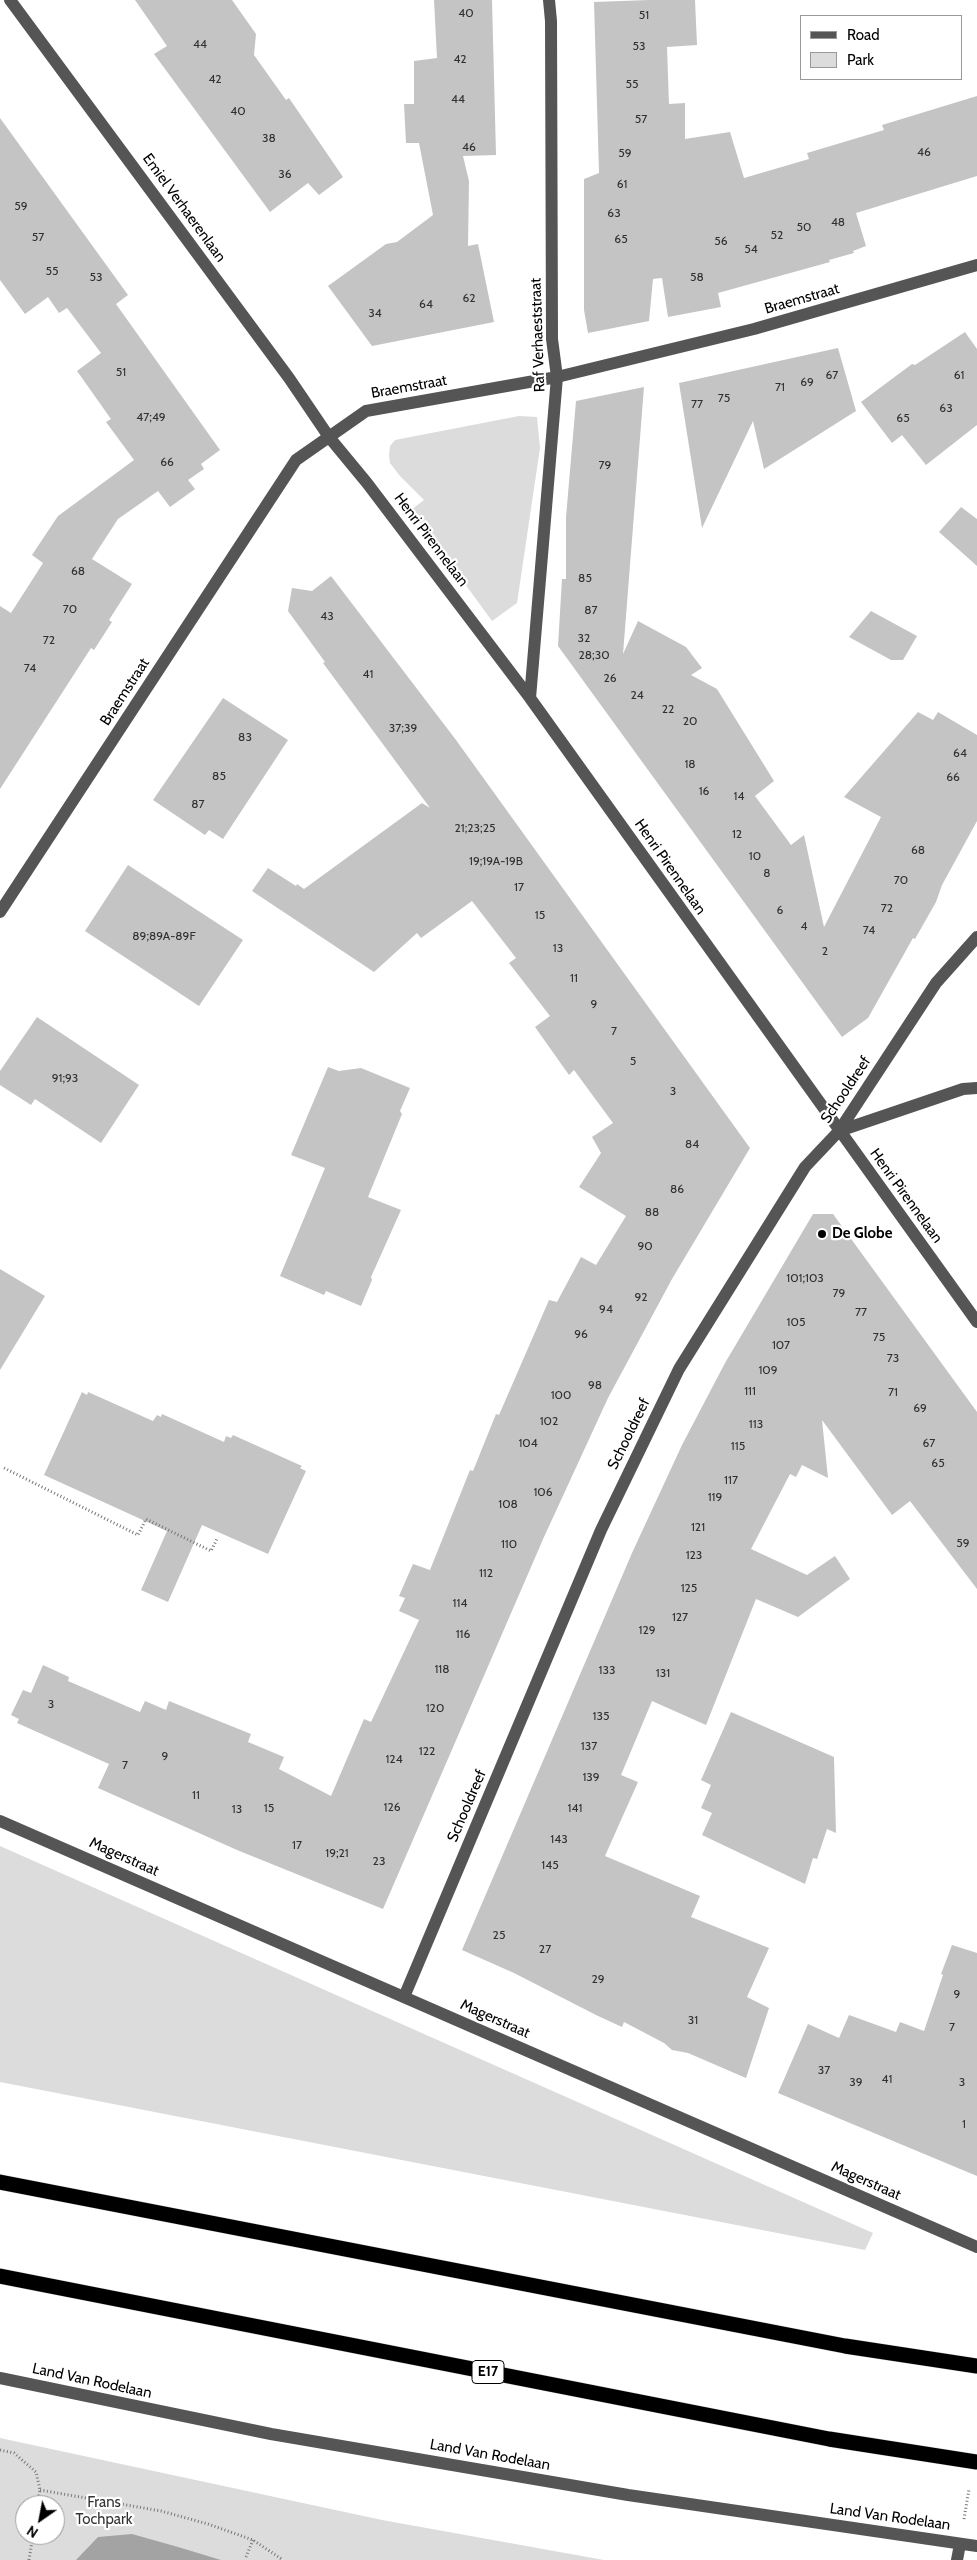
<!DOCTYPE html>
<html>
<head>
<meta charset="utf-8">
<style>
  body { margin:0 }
  #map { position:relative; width:977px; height:2560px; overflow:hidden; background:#fff; font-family:Cabin,sans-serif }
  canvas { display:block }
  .legend { position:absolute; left:800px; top:15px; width:162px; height:65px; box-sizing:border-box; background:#fff; border:1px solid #999; margin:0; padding:6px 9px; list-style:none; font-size:15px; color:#000 }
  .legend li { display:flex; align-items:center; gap:10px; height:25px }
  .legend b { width:25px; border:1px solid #999 }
  .north { position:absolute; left:15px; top:2495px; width:50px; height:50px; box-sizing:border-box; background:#fff; border:1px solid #999; border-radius:50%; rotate:213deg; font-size:14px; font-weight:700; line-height:20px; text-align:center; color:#000 }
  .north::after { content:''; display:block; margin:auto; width:18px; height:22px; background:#000; clip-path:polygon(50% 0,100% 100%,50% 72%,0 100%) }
</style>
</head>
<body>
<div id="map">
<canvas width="977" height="2560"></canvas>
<ul class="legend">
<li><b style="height:6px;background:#555"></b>Road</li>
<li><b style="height:14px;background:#dcdcdc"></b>Park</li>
</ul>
<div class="north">N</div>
</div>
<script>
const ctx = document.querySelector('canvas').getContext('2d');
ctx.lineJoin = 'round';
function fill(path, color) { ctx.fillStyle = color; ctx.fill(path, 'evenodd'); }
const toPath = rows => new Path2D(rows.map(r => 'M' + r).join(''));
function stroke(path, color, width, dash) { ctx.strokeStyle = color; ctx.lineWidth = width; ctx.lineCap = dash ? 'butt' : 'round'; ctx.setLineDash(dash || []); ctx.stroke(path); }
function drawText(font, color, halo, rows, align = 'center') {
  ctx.font = font + ' Cabin,sans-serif'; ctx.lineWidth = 4.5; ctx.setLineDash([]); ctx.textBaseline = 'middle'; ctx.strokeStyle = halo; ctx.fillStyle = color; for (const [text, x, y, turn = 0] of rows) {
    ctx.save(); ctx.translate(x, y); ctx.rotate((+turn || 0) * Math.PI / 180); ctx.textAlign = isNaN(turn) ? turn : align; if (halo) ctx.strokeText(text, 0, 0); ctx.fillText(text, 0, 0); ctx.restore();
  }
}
const green = toPath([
  [519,416,537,417,540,448,517,603,492,621,411,510,424,500,400,476,390,463,389,455,390,446,395,440],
  [0,1846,873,2233,865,2250,0,2082],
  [0,2438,382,2520,604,2560,0,2560],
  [25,2505,55,2505,55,2535,25,2535]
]);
const water = toPath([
  [132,2534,178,2547,221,2560,76,2560,98,2537]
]);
const building = toPath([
  [135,0,232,0,256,34,254,55,286,100,289,98,343,177,319,195,308,183,270,212,154,54,167,46],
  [434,0,492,0,496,155,463,156,469,181,468,246,478,244,494,322,372,346,328,286,386,244,397,242,433,215,419,143,406,143,404,104,414,104,414,61,437,58],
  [649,0,695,0,697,45,667,47,669,104,685,103,685,139,730,132,744,178,809,159,807,153,884,130,882,125,977,96,977,176,856,213,866,246,853,251,854,253,829,260,830,262,718,293,721,307,668,317,662,278,653,279,649,321,588,333,584,310,584,179,599,173,594,2],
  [0,118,128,295,116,304,220,450,201,464,204,469,188,480,195,489,170,507,158,491,118,519,92,559,132,584,109,620,112,622,94,650,91,648,0,789,0,606,11,613,43,563,32,555,58,516,134,460,106,422,111,419,77,371,101,353,67,308,59,313,48,297,25,314,0,280],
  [965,332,977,349,977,425,926,465,902,435,892,443,861,402,912,364,915,365],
  [838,348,856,411,764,469,753,421,702,528,679,383],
  [644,387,623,654,638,621,686,647,702,668,691,675,717,689,774,781,755,796,791,845,804,835,824,927,881,817,844,797,918,712,933,720,938,712,977,735,977,821,942,885,936,902,915,939,913,938,868,1018,842,1037,558,646,562,579,566,579,566,517,576,401],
  [961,507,977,519,977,566,939,532],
  [331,576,456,740,750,1148,672,1279,608,1398,544,1537,383,1909,237,1850,98,1788,109,1764,17,1723,19,1719,11,1715,23,1690,31,1693,43,1665,69,1677,68,1681,140,1712,145,1701,166,1710,169,1701,251,1734,248,1742,284,1757,279,1769,331,1796,364,1719,371,1722,419,1620,399,1611,405,1598,399,1596,413,1564,430,1570,470,1470,473,1471,496,1414,499,1415,549,1300,557,1302,581,1257,596,1265,626,1216,579,1187,601,1153,592,1137,613,1123,574,1070,569,1075,535,1027,550,1016,509,963,516,958,472,901,421,938,417,933,374,972,252,891,268,868,296,886,297,884,304,889,422,803,430,808,323,663,325,662,288,611,292,588,312,591],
  [871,611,917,636,903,660,891,660,849,637],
  [223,698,288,740,223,839,209,830,205,835,153,800],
  [128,865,243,940,199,1006,85,931],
  [37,1017,139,1085,101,1143,35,1099,31,1105,0,1085,0,1071],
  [328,1067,339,1071,361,1068,410,1088,400,1111,402,1114,368,1197,401,1210,371,1277,372,1280,361,1306,326,1291,324,1295,280,1276,325,1168,291,1155],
  [813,1214,833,1214,977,1412,977,1589,910,1501,892,1515,822,1420,828,1478,802,1465,796,1477,790,1474,751,1549,807,1575,835,1556,850,1579,798,1617,756,1599,706,1725,652,1701,621,1775,638,1782,605,1856,700,1896,691,1917,769,1948,747,1997,769,2008,746,2078,688,2053,672,2050,664,2043,624,2022,622,2027,596,2015,514,1973,462,1950,632,1553,682,1445,725,1363],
  [0,1269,45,1296,0,1370],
  [82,1392,87,1395,88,1392,153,1421,157,1415,161,1417,162,1414,224,1442,226,1436,231,1438,233,1435,302,1466,300,1468,306,1471,268,1554,202,1525,168,1602,141,1590,167,1531,44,1475],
  [731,1712,834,1757,836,1833,827,1829,817,1859,813,1858,805,1884,702,1835,712,1813,701,1808,711,1785,701,1780],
  [952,1945,977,1953,977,2176,778,2093,808,2024,839,2038,849,2015,896,2032,900,2022,924,2031,943,1975,941,1974]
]);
const path = toPath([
  [4,1468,138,1535,146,1519,211,1551,217,1539],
  [0,2450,14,2453,36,2472,40,2490,37,2505],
  [40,2490,161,2511,208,2524,253,2540,283,2560],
  [964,2519,969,2489],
  [246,2557,253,2540],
  [29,2560,33,2535]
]);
const minor = toPath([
  [10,0,289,378,329,437,367,483,530,698,977,1322],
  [530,698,557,377,552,339,551,21,549,0],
  [0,912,296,460,366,411,557,377,754,329,977,265],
  [839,1131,963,1089,977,1088],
  [0,1821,977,2247],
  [404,1997,601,1530,679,1369,805,1167,839,1131,936,983,977,937],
  [0,2378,271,2434,628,2495,977,2546],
  [957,2560,960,2544]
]);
const highway = toPath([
  [0,2182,845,2346,977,2366]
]);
const highwayBridge = toPath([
  [0,2276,829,2439,977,2462]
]);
const markers = [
  [822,1234,5,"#000"]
];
const numberNames = [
  ["40",466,13],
  ["51",644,15],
  ["44",200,44],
  ["53",639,46],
  ["42",460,59],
  ["42",215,79],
  ["55",632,84],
  ["44",458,99],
  ["40",238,111],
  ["57",641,119],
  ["38",269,138],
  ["46",469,147],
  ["46",924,152],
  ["59",625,153],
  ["36",285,174],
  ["61",622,184],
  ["59",21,206],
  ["63",614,213],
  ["48",838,222],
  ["50",804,227],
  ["52",777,235],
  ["57",38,237],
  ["65",621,239],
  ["56",721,241],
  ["54",751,249],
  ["55",52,271],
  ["53",96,277],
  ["58",697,277],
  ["62",469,298],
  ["64",426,304],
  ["34",375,313],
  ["51",121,372],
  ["67",832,375],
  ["61",959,375],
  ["69",807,382],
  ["71",780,387],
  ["75",724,398],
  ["77",697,404],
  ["63",946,408],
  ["47;49",151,417],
  ["65",903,418],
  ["66",167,462],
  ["79",605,465],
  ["68",78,571],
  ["85",585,578],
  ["70",70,609],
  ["87",591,610],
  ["43",327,616],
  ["32",584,638],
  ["72",49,640],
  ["28;30",594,655],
  ["74",30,668],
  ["41",368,674],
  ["26",610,678],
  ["24",637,695],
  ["22",668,709],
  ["20",690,721],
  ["37;39",403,728],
  ["83",245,737],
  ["64",960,753],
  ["18",690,764],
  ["85",219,776],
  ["66",953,777],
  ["16",704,791],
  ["14",739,796],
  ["87",198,804],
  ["21;23;25",475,828],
  ["12",737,834],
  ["68",918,850],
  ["10",755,856],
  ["19;19A-19B",496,861],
  ["8",767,873],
  ["70",901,880],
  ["17",519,887],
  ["72",887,908],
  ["6",780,910],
  ["15",540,915],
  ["4",804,926],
  ["74",869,930],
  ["89;89A-89F",164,936],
  ["13",558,948],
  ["2",825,951],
  ["11",574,978],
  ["9",594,1004],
  ["7",614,1031],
  ["5",633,1061],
  ["91;93",65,1078],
  ["3",673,1091],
  ["84",692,1144],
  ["86",677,1189],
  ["88",652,1212],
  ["90",645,1246],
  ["101;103",805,1278],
  ["79",839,1293],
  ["92",641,1297],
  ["94",606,1309],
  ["77",861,1312],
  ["105",796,1322],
  ["96",581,1334],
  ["75",879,1337],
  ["107",781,1345],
  ["73",893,1358],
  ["109",768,1370],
  ["98",595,1385],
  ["111",750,1391],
  ["71",893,1392],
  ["100",561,1395],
  ["69",920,1408],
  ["102",549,1421],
  ["113",756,1424],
  ["104",528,1443],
  ["67",929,1443],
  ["115",738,1446],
  ["65",938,1463],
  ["117",731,1480],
  ["106",543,1492],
  ["119",715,1497],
  ["108",508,1504],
  ["121",698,1527],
  ["59",963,1543],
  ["110",509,1544],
  ["123",694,1555],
  ["112",486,1573],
  ["125",689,1588],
  ["114",460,1603],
  ["127",680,1617],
  ["129",647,1630],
  ["116",463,1634],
  ["118",442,1669],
  ["133",607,1670],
  ["131",663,1673],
  ["3",51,1704],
  ["120",435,1708],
  ["135",601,1716],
  ["137",589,1746],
  ["122",427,1751],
  ["9",165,1756],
  ["124",394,1759],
  ["7",125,1765],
  ["139",591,1777],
  ["11",196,1795],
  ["126",392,1807],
  ["15",269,1808],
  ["141",575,1808],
  ["13",237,1809],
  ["143",559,1839],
  ["17",297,1845],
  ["19;21",337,1853],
  ["23",379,1861],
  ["145",550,1865],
  ["25",499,1935],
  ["27",545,1949],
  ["29",598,1979],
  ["9",957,1994],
  ["31",693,2020],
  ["7",952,2027],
  ["37",824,2070],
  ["41",887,2079],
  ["39",856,2082],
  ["3",962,2082],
  ["1",964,2124]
];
const shields = [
  [488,2372,32]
];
const shieldNames = [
  ["E17",488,2372]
];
const streetNames = [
  ["Emiel Verhaerenlaan",184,208,54],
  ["Braemstraat",802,299,-16],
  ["Raf Verhaeststraat",538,335,-92],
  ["Braemstraat",409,387,-10],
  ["Henri Pirennelaan",431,540,53],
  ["Braemstraat",125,692,-57],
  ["Henri Pirennelaan",670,867,55],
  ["Schooldreef",846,1090,-56],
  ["Henri Pirennelaan",906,1196,54],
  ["Schooldreef",629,1434,-64],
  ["Schooldreef",467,1806,-67],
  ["Magerstraat",124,1857,24],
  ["Magerstraat",495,2019,24],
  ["Magerstraat",866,2181,24],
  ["Land Van Rodelaan",92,2381,12],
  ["Land Van Rodelaan",490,2455,10],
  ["Land Van Rodelaan",890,2517,8]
];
const poiNames = [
  ["De Globe",832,1234]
];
const parkNames = [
  ["Frans",104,2503],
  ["Tochpark",104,2520]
];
fill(green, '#dcdcdc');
fill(water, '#a3a3a3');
fill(building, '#c4c4c4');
stroke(highway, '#dbdbdb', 16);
stroke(path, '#777', 3, [1, 2.5]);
stroke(minor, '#555', 12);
stroke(highway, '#000', 15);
stroke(highwayBridge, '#dbdbdb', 16, []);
stroke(highwayBridge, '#000', 15);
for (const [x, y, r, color] of markers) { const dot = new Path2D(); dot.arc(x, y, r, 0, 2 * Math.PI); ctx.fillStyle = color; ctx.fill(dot); stroke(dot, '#fff', 2); }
drawText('12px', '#313131', null, numberNames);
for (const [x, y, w] of shields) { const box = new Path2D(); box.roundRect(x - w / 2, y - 11.5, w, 23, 4); ctx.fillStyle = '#fff'; ctx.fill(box); stroke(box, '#000', 1); }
drawText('bold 14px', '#000', null, shieldNames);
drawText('15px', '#000', '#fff', streetNames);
drawText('bold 15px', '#000', '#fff', poiNames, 'left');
drawText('15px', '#333', '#fff', parkNames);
</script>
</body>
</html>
